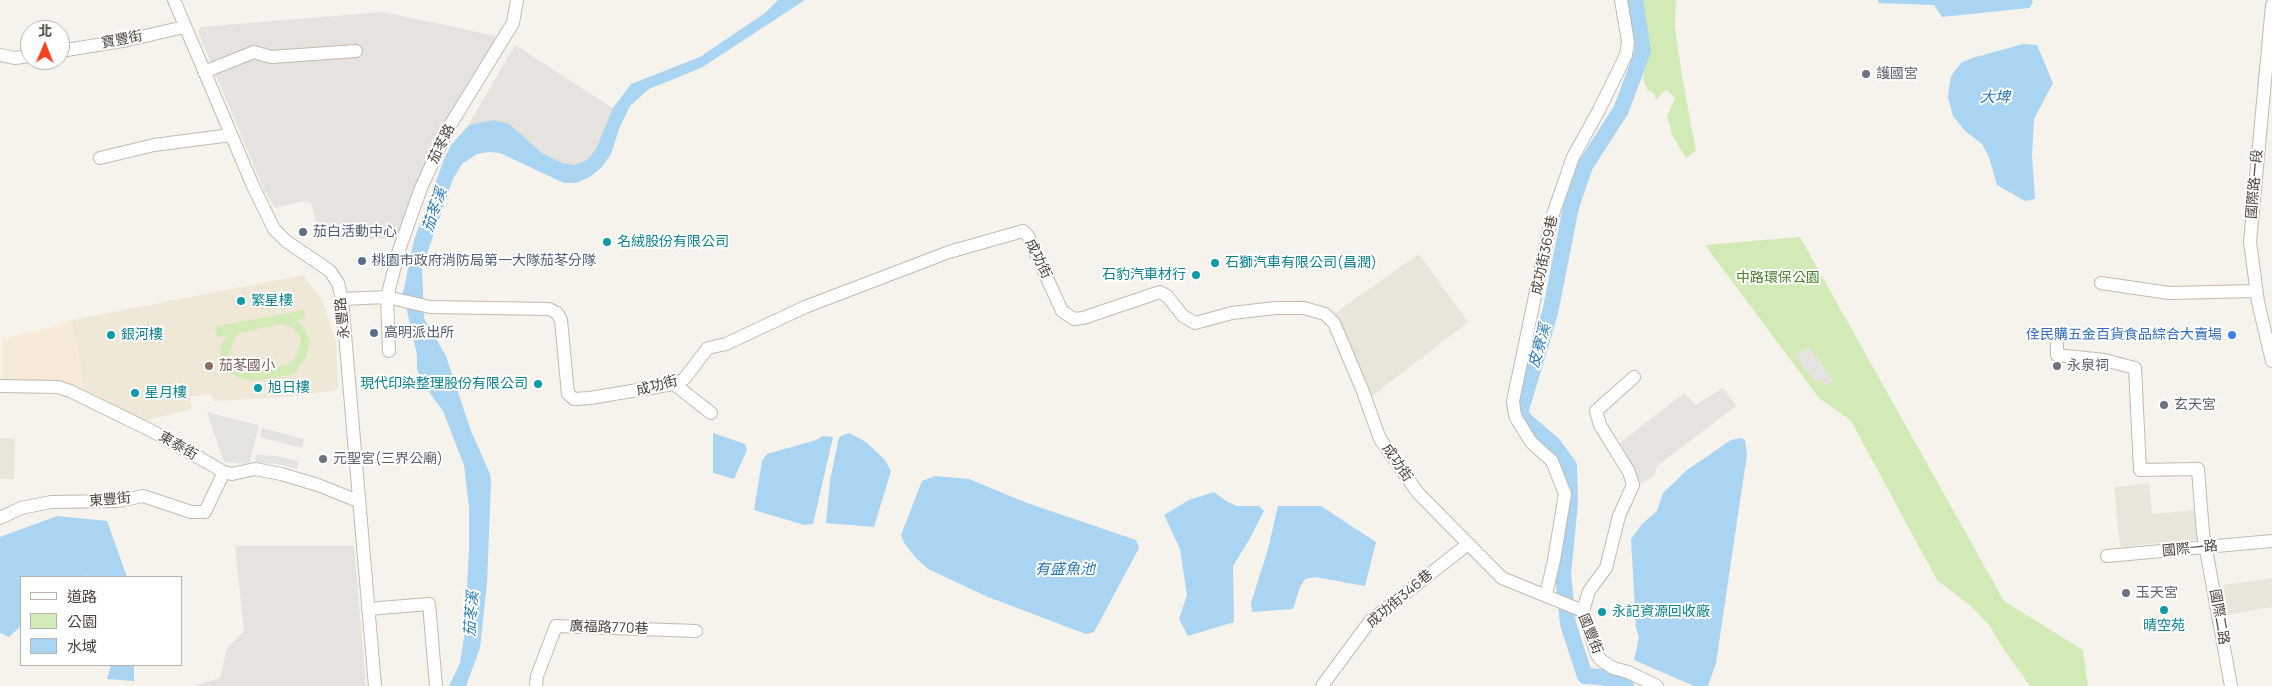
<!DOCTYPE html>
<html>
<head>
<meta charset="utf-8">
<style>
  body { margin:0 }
  #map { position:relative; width:2272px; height:686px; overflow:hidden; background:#f6f3ec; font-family:Manrope,"Noto Sans TC",sans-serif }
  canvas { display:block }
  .legend { position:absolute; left:20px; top:576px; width:162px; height:90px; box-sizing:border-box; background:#fff; border:1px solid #b7b4b0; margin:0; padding:6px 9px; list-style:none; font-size:15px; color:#4b4439 }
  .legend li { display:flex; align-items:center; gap:10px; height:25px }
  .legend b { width:25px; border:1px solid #b7b4b0 }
  .north { position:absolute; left:20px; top:20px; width:50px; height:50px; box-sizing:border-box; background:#fff; border:1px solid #b7b4b0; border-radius:50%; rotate:1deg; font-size:14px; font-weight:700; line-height:20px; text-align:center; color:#4b4439 }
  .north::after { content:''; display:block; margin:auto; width:18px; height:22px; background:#fc3f1d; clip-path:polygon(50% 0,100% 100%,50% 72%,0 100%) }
</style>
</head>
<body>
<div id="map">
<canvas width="2272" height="686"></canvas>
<ul class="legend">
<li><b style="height:6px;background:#fff"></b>道路</li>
<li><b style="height:14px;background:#d2eab5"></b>公園</li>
<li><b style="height:14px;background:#a9d4f2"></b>水域</li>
</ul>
<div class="north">北</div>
</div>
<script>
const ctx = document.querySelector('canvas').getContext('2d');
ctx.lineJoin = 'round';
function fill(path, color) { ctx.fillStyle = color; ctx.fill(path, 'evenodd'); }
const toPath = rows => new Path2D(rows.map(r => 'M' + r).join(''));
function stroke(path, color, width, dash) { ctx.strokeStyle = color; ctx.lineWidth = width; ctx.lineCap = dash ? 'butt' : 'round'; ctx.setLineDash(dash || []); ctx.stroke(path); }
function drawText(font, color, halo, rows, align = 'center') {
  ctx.font = font + ' Manrope,"Noto Sans TC",sans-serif'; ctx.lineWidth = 4; ctx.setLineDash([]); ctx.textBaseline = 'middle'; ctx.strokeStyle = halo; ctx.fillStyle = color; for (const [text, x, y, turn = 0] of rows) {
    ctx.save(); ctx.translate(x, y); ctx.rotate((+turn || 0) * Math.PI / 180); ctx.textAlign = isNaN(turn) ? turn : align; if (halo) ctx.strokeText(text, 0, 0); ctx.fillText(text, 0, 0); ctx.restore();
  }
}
const residential = toPath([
  [1419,254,1468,322,1371,397,1335,313],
  [0,438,15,439,14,479,0,479],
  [2149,483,2152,514,2195,510,2201,539,2120,547,2114,487],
  [2272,578,2272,607,2227,615,2223,585]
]);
const commercial = toPath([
  [72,320,86,395,2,383,2,339,57,326]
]);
const industrial = toPath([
  [383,12,496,36,497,43,396,239,334,238,319,233,311,203,304,201,275,208,264,190,198,32,201,27],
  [515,45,613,108,596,149,587,160,575,165,562,163,542,153,530,142,469,124],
  [1723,388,1736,406,1657,466,1655,475,1640,484,1620,443,1684,393,1696,405],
  [235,546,354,546,366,686,193,686,220,678,227,648,244,631]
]);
const education = toPath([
  [303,275,322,300,336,342,338,390,288,397,214,401,210,394,190,397,192,409,140,422,86,395,72,320]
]);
const green = toPath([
  [1641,0,1676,0,1675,27,1682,76,1696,151,1686,158,1672,135,1667,116,1675,98,1666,89,1656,100,1654,94,1647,89,1643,79,1648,49],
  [1800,237,2004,601,2083,650,2088,686,2030,686,2000,644,1990,626,1973,608,1937,580,1851,421,1819,398,1705,245],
  [304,310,305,318,296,321,304,328,310,341,306,357,296,371,291,375,251,381,239,378,226,369,221,360,220,348,226,336,217,337,215,327],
  [280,324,293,328,299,335,301,341,297,356,288,365,249,372,237,367,229,354,235,337,239,333]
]);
const parking = toPath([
  [1809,347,1833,380,1828,387,1821,380,1816,383,1794,356],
  [207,412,259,425,249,464,224,462],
  [262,428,304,439,302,448,260,437],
  [256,455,277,456,299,461,297,469,277,464,255,463]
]);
const water = toPath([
  [778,0,805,0,701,68,649,89,630,106,619,129,611,154,602,167,590,177,576,183,564,183,500,153,489,152,477,154,462,164,453,179,422,268,424,318,446,356,471,431,490,474,491,484,487,583,480,648,466,686,449,686,460,663,464,637,469,551,469,507,464,465,443,411,421,381,417,369,417,355,403,293,414,240,445,157,451,145,469,125,493,120,509,124,542,153,562,163,575,165,587,160,596,149,613,108,631,84,700,57,765,13],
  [1878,0,2032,0,2033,3,2029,8,1942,17,1934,5,1878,3],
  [2023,44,2037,45,2053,83,2034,119,2032,155,2035,199,2025,201,1997,185,1989,157,1982,144,1965,131,1953,116,1948,97,1951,76,1961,63,1972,58],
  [713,433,745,444,747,450,734,479,713,473],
  [849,433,866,442,885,460,891,471,874,527,826,523,830,481,839,437],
  [823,436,833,437,813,524,804,525,754,510,762,461,767,454,816,440],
  [1741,438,1745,440,1747,454,1716,663,1708,686,1694,686,1634,660,1639,637,1636,628,1631,539,1642,524,1657,511,1663,493,1687,470,1731,440],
  [935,476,969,479,1027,503,1136,540,1139,548,1094,632,1086,634,988,597,928,569,916,558,904,543,901,535,922,481],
  [1214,492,1226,501,1237,506,1259,506,1264,511,1249,540,1233,566,1234,622,1188,636,1179,619,1187,595,1180,549,1164,515,1189,500],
  [1278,506,1321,506,1376,542,1365,586,1315,577,1305,579,1300,587,1293,609,1252,612,1251,603,1268,549],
  [57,516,107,521,127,577,88,577,86,575,83,577,21,577,21,626,9,637,0,633,0,537],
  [111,665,134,665,134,681,107,679]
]);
const river = toPath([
  [1585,676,1568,624,1563,574,1570,503,1569,466,1553,444,1525,420,1520,413,1550,313,1571,207,1585,166,1621,110,1643,51,1635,0],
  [1585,676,1603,677,1626,686]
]);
const minor = toPath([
  [174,0,253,186,274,229,286,241,330,271,338,283,342,299,375,686],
  [2272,5,2250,242,2258,302,2272,361],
  [60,51,128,40,184,27],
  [0,55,15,58,30,56],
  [204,72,254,52,271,57,356,51],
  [100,158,154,145,231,135],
  [2101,283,2169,293,2256,291],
  [342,299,387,297,430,307,549,309,557,313,561,320,568,394,574,399,590,398,674,384,684,379,708,348,726,344,805,307,949,252,1023,231,1028,236,1062,311,1074,319,1083,318,1160,292,1167,296,1183,316,1195,323,1232,313,1275,308,1304,308,1325,314,1334,323,1362,389,1380,439,1418,493,1502,578,1583,611,1597,655,1601,660,1613,668,1628,672,1657,686],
  [2057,344,2057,355,2104,360,2135,368,2140,470,2198,469,2203,533,2231,686],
  [389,351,387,297,399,250,421,188,449,127,513,23,517,0],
  [674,384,711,413],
  [0,386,58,387,70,391,152,431,224,472,232,474,255,469,281,474,318,485,358,501],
  [0,518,21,508,51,502,118,501,143,496,191,512,205,512,224,472],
  [2107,556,2272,541],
  [1546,595,1554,560,1565,494,1552,461,1531,442,1515,416,1513,401,1551,220,1573,157,1599,110,1626,55,1628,42,1621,0],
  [368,609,429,604,436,686],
  [1583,611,1589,591,1606,568,1619,516,1633,485,1629,472,1600,425,1596,411,1634,377],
  [536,686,537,676,556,626,696,631],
  [1322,686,1370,621,1468,544]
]);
const markers = [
  [1866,74,5,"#6b7280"],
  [303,232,5,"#5c6f8a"],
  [607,242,5,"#0f9aa8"],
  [362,261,5,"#5c6f8a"],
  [1215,263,5,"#0f9aa8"],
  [1196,275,5,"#0f9aa8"],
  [241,301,5,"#0f9aa8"],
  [374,333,5,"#5c6f8a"],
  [111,335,5,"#0f9aa8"],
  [2232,335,5,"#3f7fe0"],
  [209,366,5,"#8d6e63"],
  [2057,366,5,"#6b7280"],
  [538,384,5,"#0f9aa8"],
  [258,388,5,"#0f9aa8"],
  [135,393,5,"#0f9aa8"],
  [2164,405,5,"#6b7280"],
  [323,459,5,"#6b7280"],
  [2126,593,5,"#6b7280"],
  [2164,610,5,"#0f9aa8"],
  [1602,612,5,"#0f9aa8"]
];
const streetNames = [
  ["寶豐街",122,40,-11],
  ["茄苳路",442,144,-64],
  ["國際路一段",2255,184,-85],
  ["成功街369巷",1545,255,-78],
  ["成功街",1038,259,64],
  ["永豐路",343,318,-96],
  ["成功街",657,386,-14],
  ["東泰街",178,446,30],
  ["成功街",1397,463,55],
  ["東豐街",110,500,-5],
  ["國際一路",2190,549,-6],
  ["成功街346巷",1400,599,-40],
  ["國際二路",2219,617,80],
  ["廣福路770巷",609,628,2],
  ["國豐街",1590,634,68]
];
const worshipNames = [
  ["護國宮",1876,74],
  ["永泉祠",2067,366],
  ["玄天宮",2174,405],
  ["元聖宮(三界公廟)",333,459],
  ["玉天宮",2136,593]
];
const serviceNames = [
  ["茄白活動中心",313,232],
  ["桃園市政府消防局第一大隊茄苳分隊",372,261],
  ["高明派出所",384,333]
];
const cultureNames = [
  ["名絨股份有限公司",617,242],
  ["石獅汽車有限公司(昌潤)",1225,263],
  ["石豹汽車材行",1186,275,"right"],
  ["繁星樓",251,301],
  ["銀河樓",121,335],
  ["現代印染整理股份有限公司",528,384,"right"],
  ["旭日樓",268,388],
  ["星月樓",145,393],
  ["永記資源回收廠",1612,612],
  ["晴空苑",2164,626,"center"]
];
const parkNames = [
  ["中路環保公園",1778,278]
];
const shopNames = [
  ["佺民購五金百貨食品綜合大賣場",2222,335]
];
const educationNames = [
  ["茄苳國小",219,366]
];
const waterNames = [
  ["大埤",1995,98],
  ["茄苳溪",435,210,-71],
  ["皮寮溪",1540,346,-74],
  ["有盛魚池",1065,570],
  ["茄苳溪",472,614,-86]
];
fill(residential, '#eae5da');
fill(commercial, '#f7ead8');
fill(industrial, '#e6e2dd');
fill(education, '#efe8d6');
fill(green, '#d2eab5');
fill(parking, '#e5e3e0');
fill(water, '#a9d4f2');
stroke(river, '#a9d4f2', 16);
stroke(minor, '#c2bbae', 14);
stroke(minor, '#fff', 12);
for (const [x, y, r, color] of markers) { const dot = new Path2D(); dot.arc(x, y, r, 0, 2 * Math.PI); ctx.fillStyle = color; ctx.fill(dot); stroke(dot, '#fff', 2); }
drawText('14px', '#4b4439', '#fff', streetNames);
drawText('14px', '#5b616d', '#fff', worshipNames, 'left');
drawText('14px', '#4e5e75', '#fff', serviceNames, 'left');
drawText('14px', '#0d838f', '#fff', cultureNames, 'left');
drawText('14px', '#4a7f2a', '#fff', parkNames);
drawText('14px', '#366cbe', '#fff', shopNames, 'right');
drawText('14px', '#785e54', '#fff', educationNames, 'left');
drawText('italic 15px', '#2e7ab2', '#fff', waterNames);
</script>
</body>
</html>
